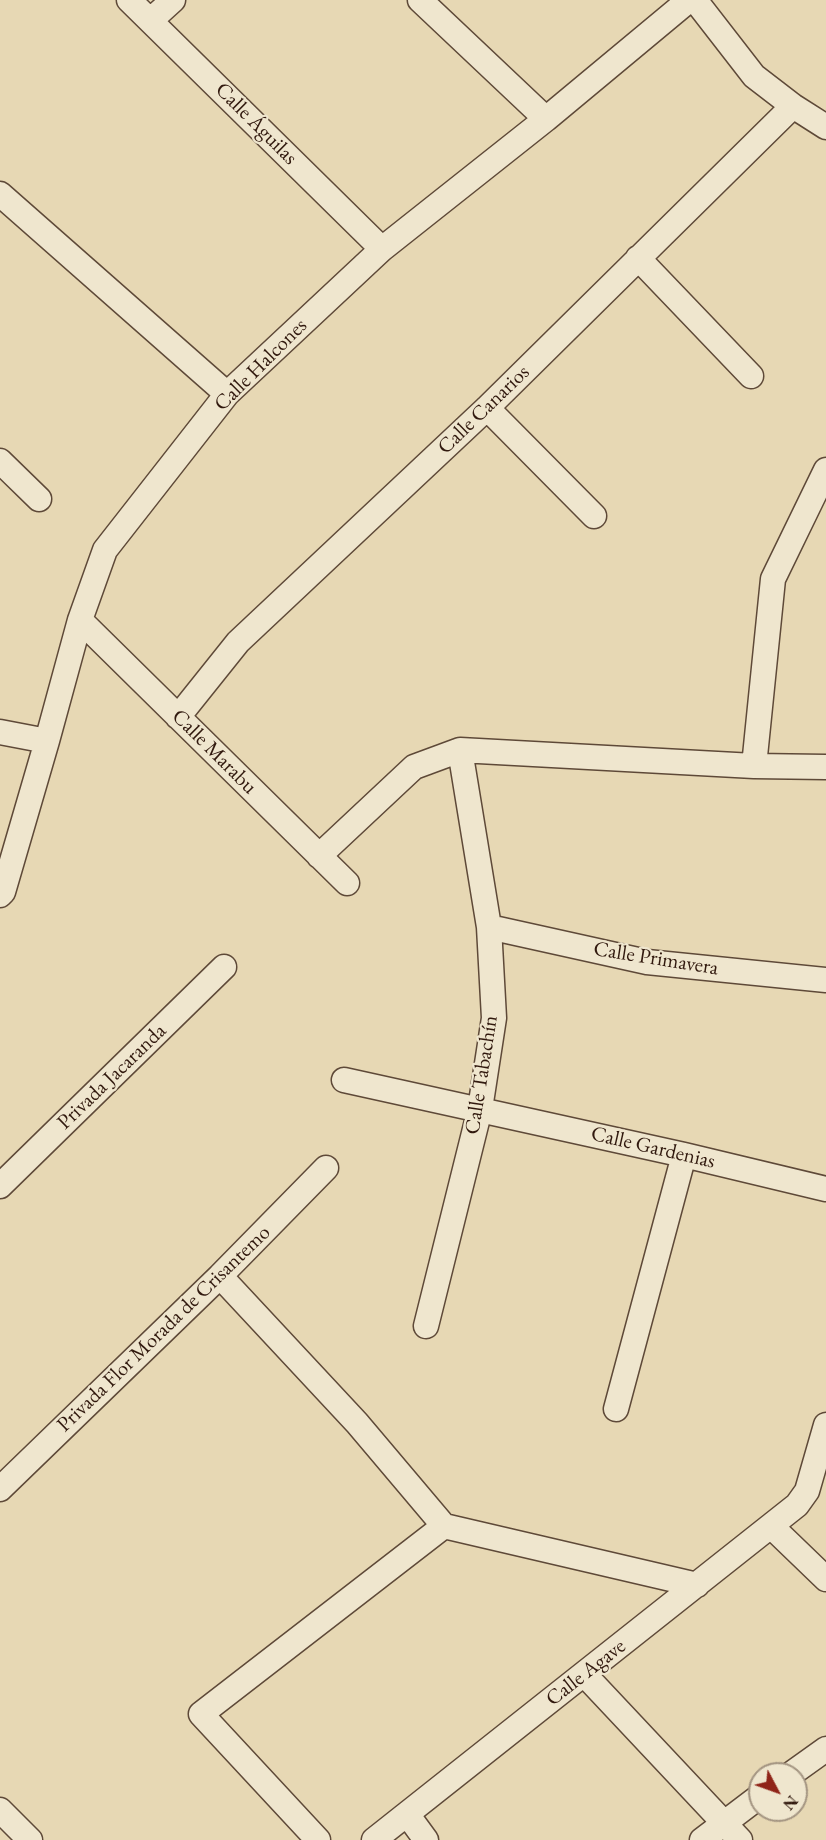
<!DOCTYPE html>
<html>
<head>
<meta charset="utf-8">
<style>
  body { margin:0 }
  #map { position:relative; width:826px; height:1840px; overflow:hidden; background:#e7d8b4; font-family:"EB Garamond",serif }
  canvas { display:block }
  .north { position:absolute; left:748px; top:1762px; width:60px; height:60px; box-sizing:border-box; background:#efe6ce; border:2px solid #a39481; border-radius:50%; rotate:131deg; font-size:16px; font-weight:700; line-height:24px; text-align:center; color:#31190e }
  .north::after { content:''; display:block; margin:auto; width:21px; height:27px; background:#8f2418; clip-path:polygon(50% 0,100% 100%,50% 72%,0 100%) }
</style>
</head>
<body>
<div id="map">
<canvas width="826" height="1840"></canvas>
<div class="north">N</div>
</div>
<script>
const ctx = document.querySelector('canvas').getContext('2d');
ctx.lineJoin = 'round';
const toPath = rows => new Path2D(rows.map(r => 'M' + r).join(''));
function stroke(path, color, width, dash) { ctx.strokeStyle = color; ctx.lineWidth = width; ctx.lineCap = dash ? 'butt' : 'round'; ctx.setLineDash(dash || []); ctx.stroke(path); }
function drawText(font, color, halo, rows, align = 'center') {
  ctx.font = font + ' "EB Garamond",serif'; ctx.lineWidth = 4.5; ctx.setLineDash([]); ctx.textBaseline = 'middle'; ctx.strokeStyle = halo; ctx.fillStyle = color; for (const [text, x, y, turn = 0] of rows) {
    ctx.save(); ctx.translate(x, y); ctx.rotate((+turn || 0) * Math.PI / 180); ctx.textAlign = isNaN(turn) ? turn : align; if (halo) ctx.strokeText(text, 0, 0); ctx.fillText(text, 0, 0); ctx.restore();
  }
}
const minor = toPath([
  [129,0,382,249],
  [420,0,546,119],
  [695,0,754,76,793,106,826,127],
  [151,20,173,0],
  [0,194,227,394],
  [638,258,751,376],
  [487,408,594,516],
  [0,461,39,499],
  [80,620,347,883],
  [178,717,238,642,487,408,793,106],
  [0,732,47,741],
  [754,766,773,579,826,470],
  [319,856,414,767,460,750,754,766,826,767],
  [0,895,3,892,47,741,80,620,105,550,227,394,382,249,546,119,689,0],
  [489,927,647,962,826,980],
  [344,1080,684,1155,826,1189],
  [0,1186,224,967],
  [220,1276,357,1423,444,1526],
  [426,1326,480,1109,494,1018,489,927,460,750],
  [616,1409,684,1155],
  [0,1489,220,1276,326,1168],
  [444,1526,697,1585],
  [771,1526,826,1579],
  [584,1674,740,1840],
  [791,1774,826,1749],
  [0,1810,30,1840],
  [407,1814,426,1840],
  [318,1840,201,1714,444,1526],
  [374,1840,797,1505,807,1491,826,1425],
  [702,1840,760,1796]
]);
const streetNames = [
  ["Calle Águilas",256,124,45],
  ["Calle Halcones",261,365,-45],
  ["Calle Canarios",484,410,-44],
  ["Calle Marabu",214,752,45],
  ["Calle Primavera",656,959,9],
  ["Calle Tabachín",482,1075,-81],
  ["Privada Jacaranda",112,1077,-44],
  ["Calle Gardenias",653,1148,13],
  ["Privada Flor Morada de Crisantemo",164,1329,-44],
  ["Calle Agave",586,1673,-38]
];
stroke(minor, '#5e4938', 27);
stroke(minor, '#efe6ce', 24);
drawText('21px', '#31190e', '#efe6ce', streetNames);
</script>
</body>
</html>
